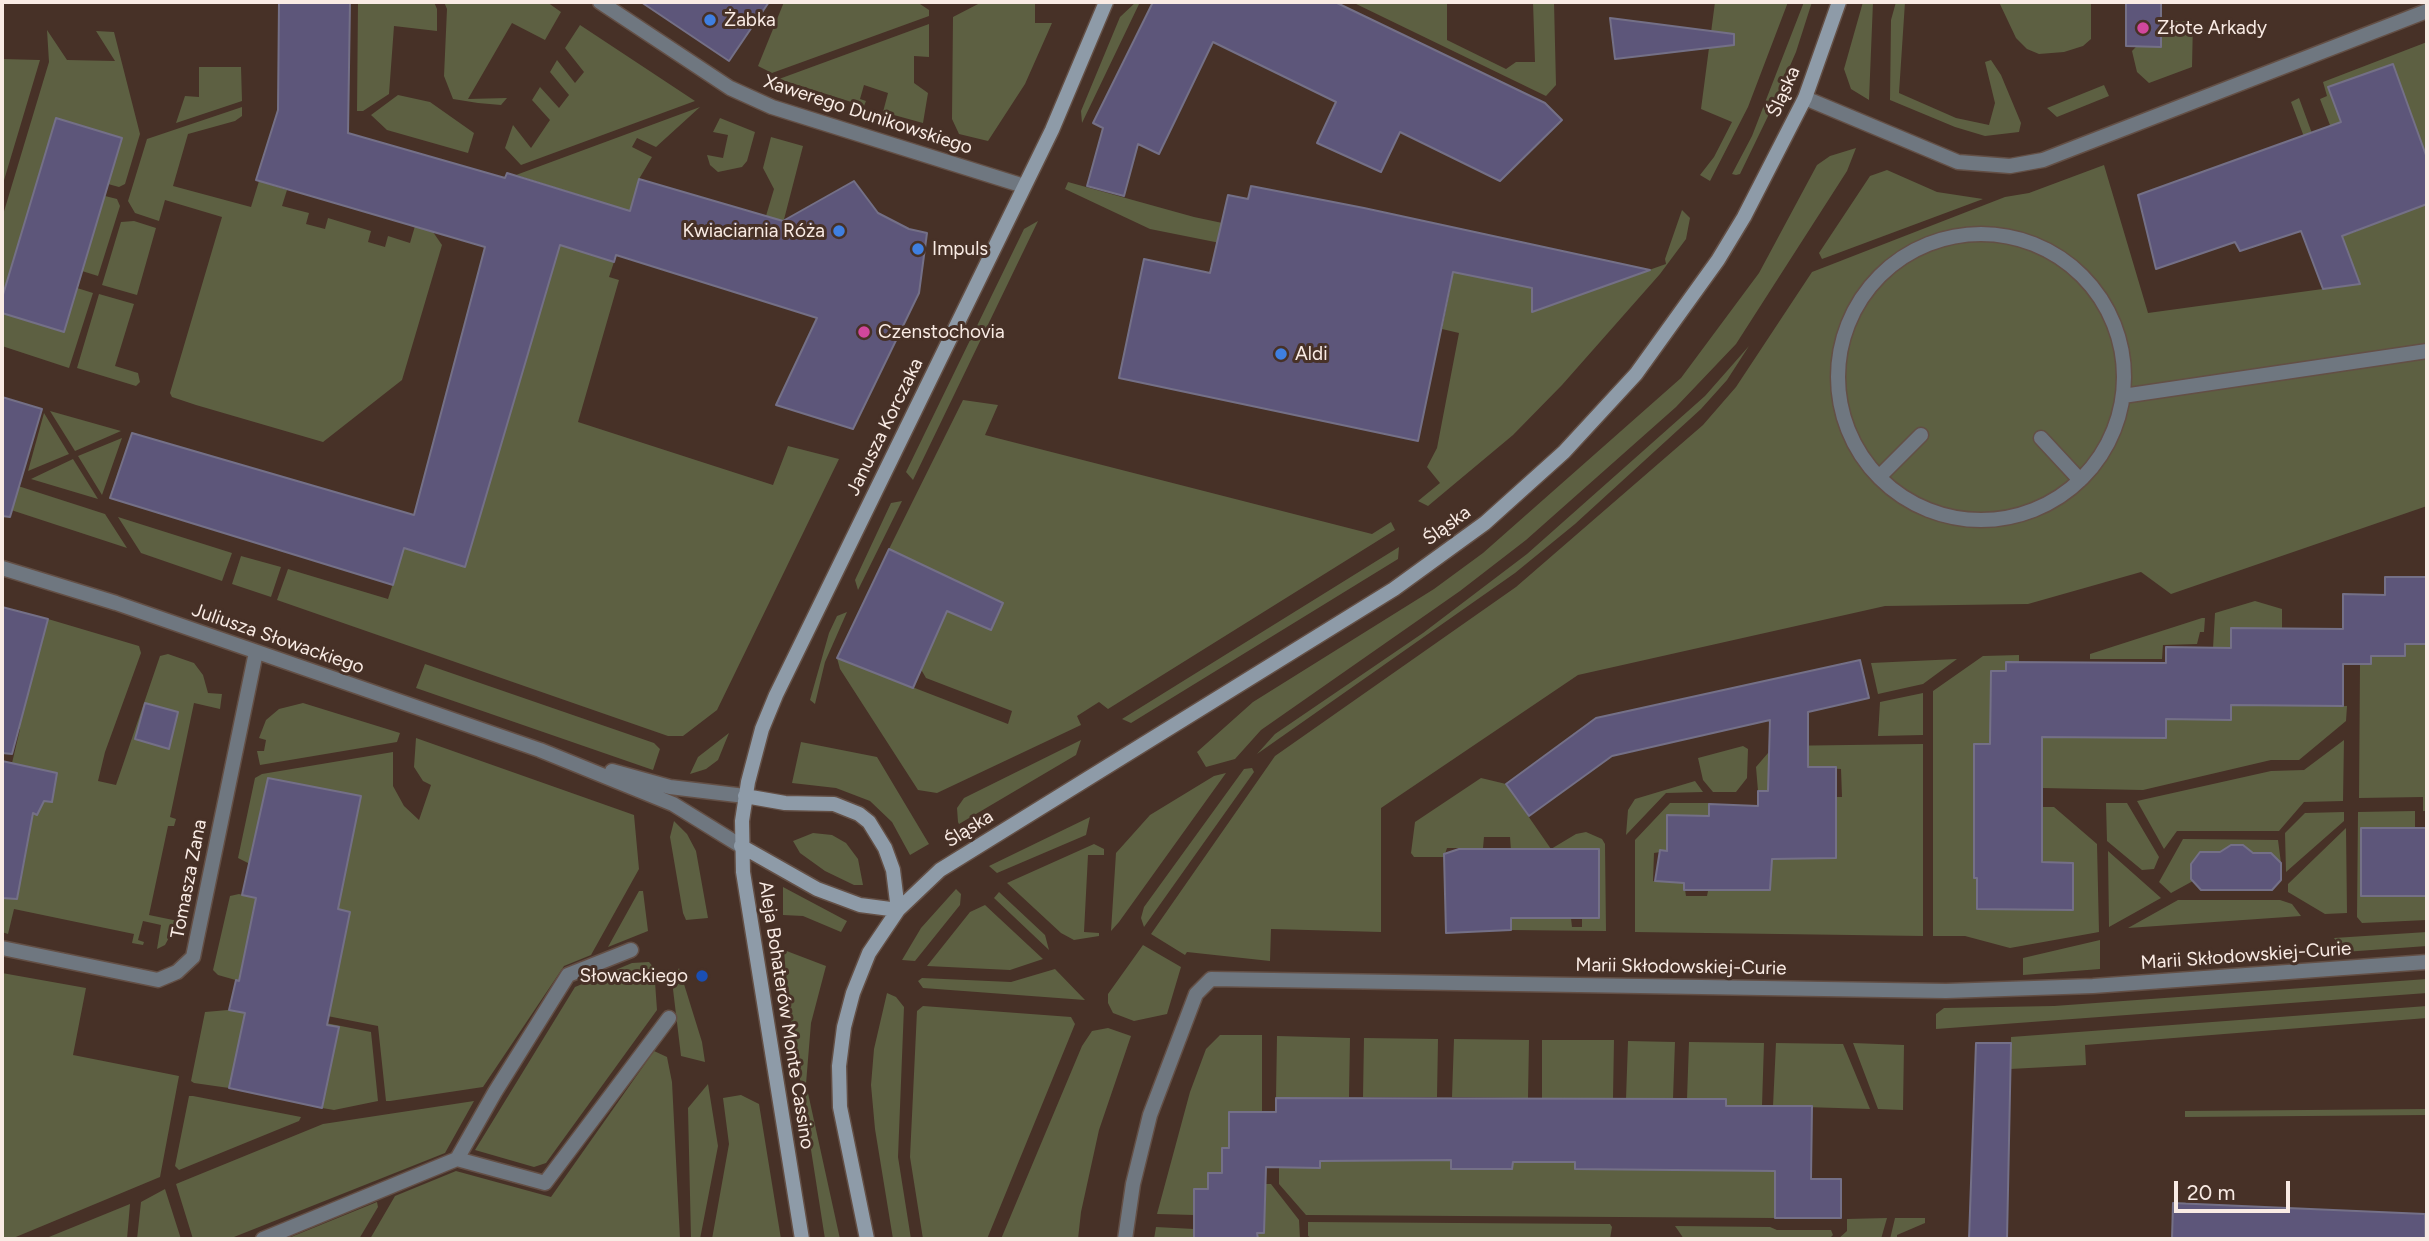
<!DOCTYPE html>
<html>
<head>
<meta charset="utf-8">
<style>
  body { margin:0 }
  #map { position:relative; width:2429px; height:1241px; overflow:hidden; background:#473127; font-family:Figtree,sans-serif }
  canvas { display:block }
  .frame { position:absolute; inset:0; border:4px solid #f9ebe4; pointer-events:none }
  .scale { position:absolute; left:2174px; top:1181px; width:116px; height:32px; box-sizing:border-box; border:4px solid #f9ebe4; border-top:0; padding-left:9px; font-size:21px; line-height:24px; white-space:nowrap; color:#f9ebe4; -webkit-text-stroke:5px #473127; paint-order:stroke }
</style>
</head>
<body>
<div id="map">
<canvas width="2429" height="1241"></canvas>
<div class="frame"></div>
<div class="scale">20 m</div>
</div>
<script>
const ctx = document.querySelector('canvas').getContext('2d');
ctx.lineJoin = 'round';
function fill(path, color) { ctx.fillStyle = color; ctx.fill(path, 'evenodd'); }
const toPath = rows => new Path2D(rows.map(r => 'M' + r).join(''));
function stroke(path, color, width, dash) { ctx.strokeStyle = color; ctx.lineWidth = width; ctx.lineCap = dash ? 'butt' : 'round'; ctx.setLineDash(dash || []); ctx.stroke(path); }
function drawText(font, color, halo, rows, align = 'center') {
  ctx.font = font + ' Figtree,sans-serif'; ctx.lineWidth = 6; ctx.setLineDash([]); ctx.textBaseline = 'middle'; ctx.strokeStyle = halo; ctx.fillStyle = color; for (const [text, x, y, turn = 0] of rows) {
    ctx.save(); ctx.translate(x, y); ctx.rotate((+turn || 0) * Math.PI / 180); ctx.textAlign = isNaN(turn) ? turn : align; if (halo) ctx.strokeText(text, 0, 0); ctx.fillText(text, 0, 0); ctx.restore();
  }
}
const green = toPath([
  [358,2,434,2,437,9,437,31,394,26,389,94,363,111,357,111],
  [444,2,547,2,561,12,545,40,512,23,468,99,507,98,501,105,478,103,453,99,444,76,447,9],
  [784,2,917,2,929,10,929,16,772,73,758,66],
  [1136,2,1140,2,1082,123,1081,111,1120,17],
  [1352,2,1447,2,1447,40,1506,69,1516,62,1535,62,1533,2,1554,2,1556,85,1546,96],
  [1715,2,1788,2,1748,107,1710,181,1700,175,1714,157,1732,122,1701,109],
  [1804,2,1812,2,1796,52,1770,112,1740,174,1736,175,1732,174,1752,136],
  [1863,2,1873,2,1869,100,1851,89,1844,69],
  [1896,2,1905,2,1899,93,1956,118,1989,125,1995,103,1985,62,1991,60,2001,75,2021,123,2019,132,1985,136,1955,127,1890,100,1891,20],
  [1999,2,2091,2,2091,39,2083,46,2064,52,2039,54,2027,49,2016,38],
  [980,3,1035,3,1035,23,1052,23,1025,84,988,141,959,134,952,119,953,17],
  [2161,21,2193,21,2192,67,2149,83,2137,72,2132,51],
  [929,24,929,57,914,56,914,83,928,93,923,123,883,112,888,93,864,85,860,99,866,101,864,106,779,79],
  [580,25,695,101,521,165,505,148,513,125,531,148,550,120,532,100,540,87,559,108,569,95,550,72,557,60,575,83,584,72,565,48],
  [47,30,67,60,115,61,96,31,114,32,140,134,125,184,119,187,108,184,122,138,56,119,2,298,2,218,49,62],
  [2427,42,2427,158,2393,64,2329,87,2351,149,2341,154,2320,99,2327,96,2323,82],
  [2,59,40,60,2,187],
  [199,67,241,67,242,101,176,123,185,96,199,97],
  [2104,85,2109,96,2057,117,2047,108],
  [398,95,430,102,474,133,468,153,387,130,371,115],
  [2299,98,2349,234,2367,227,2345,164,2378,222,2427,204,2427,506,2171,594,2141,572,2028,604,1885,606,1578,675,1381,808,1381,932,1271,929,1270,961,1187,952,1185,955,1151,934,1275,756,1516,587,1703,425,1736,387,1812,272,2005,197,2029,193,2104,165,2148,313,2359,284,2291,102],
  [242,107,242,116,235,121,188,134,173,186,251,207,259,181,287,190,282,206,309,213,306,224,325,229,328,218,371,231,368,242,385,247,388,236,410,243,415,226,433,232,442,245,402,380,323,442,196,405,172,397,170,393,222,217,165,200,159,221,135,213,128,201,147,139],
  [700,107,656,147,637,138,632,147,652,157,639,179,630,211,516,175],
  [720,118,755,132,747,161,742,167,718,172,710,165,707,155,723,158,728,135,713,132],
  [771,137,803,146,781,231,763,226,774,189,763,168],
  [1856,148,1847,171,1736,344,1676,407,1526,540,1460,591,1261,730,1235,759,1206,767,1197,752,1253,702,1434,589,1483,553,1681,378,1759,273,1817,165,1830,156],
  [1887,170,1937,192,1983,199,1822,259,1819,253,1870,176],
  [1068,182,1194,217,1515,285,1532,284,1533,311,1666,264,1665,259,1682,210,1690,218,1686,239,1660,274,1562,385,1513,435,1428,506,1418,501,1440,483,1427,467,1437,448,1459,333,1442,329,1450,289,1150,229,1065,189],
  [105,196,117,199,120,206,98,276,82,271],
  [134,221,156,228,137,295,102,285,121,222],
  [1038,221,913,480,906,472,1024,229],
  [556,244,614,262,609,277,619,280,578,422,773,485,788,446,839,459,717,710,683,736,668,736,277,600,288,569,388,599,404,548,465,566,556,259],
  [77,288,93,293,69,368,2,346,2,313,63,331],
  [99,294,134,304,115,366,138,373,140,382,136,386,77,368],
  [1749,346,1727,380,1701,409,1575,524,1515,573,1257,754,1275,734,1423,633,1527,554,1705,396],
  [963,400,998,405,985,435,1372,534,1391,522,1395,530,1108,709,1099,702,1077,716,1081,725,937,793,918,790,840,669,837,658,1008,724,1012,711,926,678,919,666,924,662,959,583,889,549],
  [50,411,121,431,75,451],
  [44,413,69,454,28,471],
  [122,438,102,495,78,456],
  [73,459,98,499,31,479],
  [15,485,105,514,127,548,2,507,2,492],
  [902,501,858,590,855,580,891,503],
  [118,517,232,553,222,581,141,553],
  [1399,547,1398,559,1131,723,1122,719],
  [241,556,281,567,271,597,232,584],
  [2255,601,2282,609,2282,628,2232,628,2231,648,2213,648,2215,613],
  [847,612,825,662,815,704,810,700,829,633,837,616],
  [2202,618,2205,618,2204,632,2200,632,2197,644,2163,645,2162,659,2090,659,2090,654],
  [48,619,139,646,141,653,105,752,98,781,116,785,160,656,168,654,194,663,203,675,208,693,222,694,220,709,194,703,170,817,176,819,174,826,168,826,149,915,178,921,165,945,157,949,161,925,143,921,138,940,144,942,143,945,132,943,134,934,14,909,8,934,2,932,2,845,26,850,33,813,37,814,44,801,52,802,57,773,12,763,20,729,2,724,2,678,30,685],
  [2405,644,2427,644,2427,811,2423,811,2423,797,2359,798,2360,664,2371,664,2371,656,2405,656],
  [2019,655,2019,662,2006,663,2006,671,1991,672,1995,744,1975,745,1974,877,1977,878,1977,909,2073,910,2073,863,2042,862,2042,807,2054,807,2097,844,2099,932,2010,948,1965,936,1933,936,1933,691,1983,656],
  [1957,659,1923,684,1878,694,1871,663],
  [425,664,654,743,660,749,653,770,416,688],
  [1923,693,1923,735,1878,736,1880,702],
  [303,703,400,733,397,742,260,765,257,751,264,751,266,740,259,738,266,720,279,709],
  [2231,705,2347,706,2346,721,2299,760,2271,760,2143,790,2042,788,2042,737,2165,738,2166,719,2231,720],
  [729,733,718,760,706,769,690,774,698,757],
  [416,738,634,815,639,869,591,955,564,966,483,1087,390,1101,386,1101,378,1026,302,1011,332,999,350,913,312,903,343,884,361,796,268,778,250,864,238,858,255,778,262,774,393,752,393,786,404,806,419,820,431,785,423,781,414,767],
  [1081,740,1076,755,959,824,958,822,957,808,964,798],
  [2344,740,2343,801,2304,802,2279,831,2177,831,2164,849,2137,801,2271,771,2304,770],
  [801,742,877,757,929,844,910,855,892,822,870,801,836,788,792,783],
  [1923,744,1923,936,1635,932,1635,840,1670,803,1709,803,1709,816,1667,816,1667,851,1654,853,1653,881,1684,883,1686,896,1707,896,1708,891,1770,890,1772,852,1836,851,1836,797,1842,797,1841,769,1808,767,1807,760,1769,761,1768,791,1758,791,1756,767,1774,746],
  [1743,746,1748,749,1747,778,1736,792,1713,792,1703,780,1698,758],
  [1252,768,1254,772,1144,927,1141,918,1144,907,1244,769],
  [1226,773,1119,922,1111,931,1116,853,1150,815,1214,776],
  [1481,778,1506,784,1551,849,1576,834,1586,832,1602,839,1605,844,1606,931,1511,930,1511,918,1571,918,1572,927,1582,927,1582,918,1599,918,1599,850,1511,851,1510,837,1484,837,1483,848,1447,848,1444,857,1414,857,1411,853,1415,822],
  [1695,781,1703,792,1666,793,1626,835,1628,810,1635,799],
  [2106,803,2127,803,2159,857,2154,869,2142,870,2107,841],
  [2415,811,2415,828,2361,828,2361,895,2427,896,2427,920,2362,923,2357,917,2358,812],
  [2344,812,2344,821,2286,872,2285,833,2305,813],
  [1090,817,1086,835,997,873,989,866],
  [674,821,687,834,696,851,708,918,686,920,683,913,670,837],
  [2346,828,2347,913,2325,914,2288,892,2288,884],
  [813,833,832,835,846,843,858,859,863,885,854,885,825,871,800,853,793,841],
  [2183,839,2278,840,2281,863,2271,853,2253,853,2243,845,2231,845,2220,852,2200,852,2191,864,2193,881,2171,893,2159,882],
  [1094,844,1104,849,1104,855,1088,855,1084,932,1099,933,1099,936,1074,940,1061,933,1007,883],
  [2108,851,2161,898,2109,927],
  [783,887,845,920,847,921,841,932,803,916,783,915],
  [956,889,961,894,960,905,915,961,902,960,921,928],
  [639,891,643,891,648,931,608,947],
  [999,892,1045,935,1049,950,994,898],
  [239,894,256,898,239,981,218,975,213,970,230,896],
  [2178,900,2280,900,2292,904,2301,916,2128,928],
  [985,905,1043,959,1010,970,927,966,970,912],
  [2427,932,2427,946,2344,952,2334,938],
  [2100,940,2100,969,2023,975,2023,958],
  [1143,945,1181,967,1167,1014,1134,1021,1113,1013,1108,1003,1108,994],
  [784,950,826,966,811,1023,806,1084,840,1239,825,1239,788,1003],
  [649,962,654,968,657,1010,546,1163,534,1167,475,1150,575,987,632,963],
  [679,968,702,1042,705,1062,681,1056,672,981],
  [1055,969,1085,1000,923,988,918,981,922,978,1011,982],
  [2,973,86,988,73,1055,179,1076,160,1177,11,1239,2,1239],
  [2427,979,2427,993,1936,1029,1936,1014,1944,1008,2054,1006],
  [887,993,896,997,904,1007,898,1157,911,1239,893,1239,875,1129,871,1085,874,1049],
  [923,1006,1071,1017,1075,1024,987,1239,923,1239,910,1157,917,1011],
  [2427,1006,2427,1018,2085,1045,2086,1065,2010,1069,2011,1037],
  [228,1010,245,1013,229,1088,194,1083,191,1081,205,1012],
  [301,1018,371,1032,378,1101,334,1110,322,1108,339,1028],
  [1108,1028,1131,1036,1099,1130,1081,1212,1078,1239,1001,1239,1082,1046,1092,1031],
  [1220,1035,1262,1035,1262,1112,1229,1112,1229,1148,1222,1149,1222,1173,1208,1173,1208,1189,1194,1190,1194,1215,1157,1214,1190,1092,1206,1049],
  [1277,1036,1350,1038,1349,1097,1276,1098],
  [1364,1038,1438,1039,1437,1097,1363,1097],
  [1454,1039,1529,1040,1528,1098,1452,1097],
  [1542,1040,1614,1040,1613,1098,1542,1098],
  [1628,1041,1675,1042,1673,1099,1626,1099],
  [1689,1042,1764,1043,1762,1106,1726,1106,1726,1099,1687,1099],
  [1776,1043,1843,1044,1870,1109,1773,1106],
  [1853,1043,1904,1045,1903,1110,1878,1109],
  [654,1051,667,1057,672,1082,680,1239,370,1239,395,1196,456,1171,551,1197],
  [708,1084,718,1146,700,1239,691,1239,688,1108],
  [741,1095,759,1104,781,1239,712,1239,729,1144,723,1098],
  [189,1096,193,1096,301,1117,299,1121,179,1170,175,1166],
  [474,1101,445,1153,229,1239,193,1239,176,1184,323,1124],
  [2427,1109,2427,1115,2185,1117,2185,1111],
  [1451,1160,1451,1169,1512,1169,1513,1162,1575,1162,1775,1170,1775,1218,1306,1215,1279,1184,1279,1168,1320,1168,1320,1161],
  [1265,1184,1271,1184,1299,1220,1300,1239,1258,1239,1257,1233,1264,1233],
  [165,1189,181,1239,137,1239,141,1202],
  [377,1202,378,1207,359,1239,286,1239],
  [130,1204,127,1239,44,1239],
  [1887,1218,1881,1239,1838,1239,1847,1231,1847,1219],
  [1895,1218,1925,1218,1925,1223,1897,1235,1897,1239,1890,1239],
  [1308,1222,1610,1224,1612,1227,1610,1239,1313,1239,1308,1236],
  [1675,1226,1770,1227,1777,1230,1831,1230,1833,1235,1829,1239,1684,1239],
  [1156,1227,1194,1229,1194,1239,1154,1239]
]);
const building = toPath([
  [279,2,350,2,348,133,505,178,507,173,630,211,639,179,783,221,854,181,878,213,909,229,927,233,919,293,853,429,776,405,817,318,616,255,614,262,560,245,465,567,404,548,393,585,110,498,132,433,414,515,485,247,256,180,278,110,279,2],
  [641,2,769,2,729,61,641,2],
  [1153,2,1335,2,1545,103,1562,120,1500,181,1400,132,1381,172,1317,143,1336,102,1213,42,1159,154,1138,144,1124,196,1087,186,1103,128,1093,123,1153,2],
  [2126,2,2161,2,2161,47,2126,46,2126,2],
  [1610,18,1734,34,1734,45,1615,59,1610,18],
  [2393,64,2427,158,2427,204,2342,236,2360,284,2323,289,2301,231,2240,251,2235,242,2156,269,2138,195,2341,122,2328,87,2393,64],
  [56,118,122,138,64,332,2,313,2,298,56,118],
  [1251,186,1364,208,1650,270,1532,312,1532,288,1453,272,1418,441,1119,378,1144,259,1210,273,1228,195,1248,199,1251,186],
  [2,397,42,409,10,517,2,516,2,397],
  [889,549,1003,603,991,630,947,611,913,688,837,658,889,549],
  [2385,577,2427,577,2427,644,2405,644,2405,656,2371,656,2371,664,2343,664,2343,706,2231,705,2231,720,2166,719,2166,738,2042,737,2042,862,2073,863,2073,910,1977,909,1977,878,1974,878,1974,744,1990,744,1991,671,2006,671,2006,662,2166,663,2166,647,2231,648,2231,628,2343,629,2343,594,2385,595,2385,577],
  [2,607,48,619,12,754,2,753,2,607],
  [1860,660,1869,698,1808,712,1808,767,1836,767,1836,858,1772,859,1770,890,1684,890,1684,883,1655,881,1660,850,1667,851,1667,815,1709,816,1709,804,1758,806,1758,791,1768,791,1770,720,1612,756,1529,816,1506,784,1596,718,1860,660],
  [145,703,178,712,169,749,135,739,145,703],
  [2,761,57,773,52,802,44,801,37,815,33,813,17,899,2,898,2,761],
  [268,778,361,796,338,909,350,912,327,1025,339,1027,322,1108,229,1088,245,1013,229,1010,236,980,239,981,256,898,242,895,268,778],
  [2361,828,2427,828,2427,896,2361,896,2361,828],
  [2231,845,2243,845,2253,853,2271,853,2281,863,2281,880,2272,890,2201,890,2191,879,2191,864,2200,852,2220,852,2231,845],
  [1459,849,1599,849,1599,918,1511,918,1511,930,1446,933,1444,854,1459,849],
  [1976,1043,2011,1043,2007,1239,1969,1239,1976,1043],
  [1276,1098,1687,1099,1726,1099,1726,1106,1812,1106,1811,1179,1841,1179,1841,1218,1775,1218,1775,1171,1575,1169,1575,1162,1513,1162,1512,1169,1451,1169,1451,1160,1320,1161,1320,1168,1266,1167,1264,1233,1257,1233,1258,1239,1194,1239,1194,1189,1208,1189,1208,1173,1222,1173,1222,1148,1229,1148,1229,1112,1276,1112,1276,1098],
  [2173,1203,2425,1214,2425,1239,2172,1239,2173,1203]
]);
const street = toPath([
  [600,2,730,88,772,107,1024,186],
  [1805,98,1958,162,2010,166,2043,160,2427,11],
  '1838 377a143 143 0 1 1 286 0a143 143 0 1 1-286 0Z',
  [2123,396,2427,351],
  [2041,438,2080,480],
  [1879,477,1921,435],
  [2,568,116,603,540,750,673,804,741,846],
  [612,771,670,787,745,796],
  [2,948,158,980,177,972,193,957,256,652],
  [457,1159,495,1092,568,975,631,950],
  [263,1239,457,1159,545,1183,669,1018],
  [1125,1239,1133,1184,1150,1115,1196,994,1211,979,1946,991,2093,986,2427,962]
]);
const secondary = toPath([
  [745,796,785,803,834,804,859,814,869,822,885,848,893,870,898,910],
  [741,846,817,889,860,905,898,910],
  [802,1239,743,872,742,821,748,782,762,729,776,695,1052,130,1106,2],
  [867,1239,840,1107,839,1066,844,1027,853,993,869,953,898,910,940,870,1394,589,1485,523,1564,452,1636,374,1718,260,1744,217,1805,98,1839,2]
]);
const markers = [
  [710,20,7,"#3f7fe0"],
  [2143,28,7,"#d1479c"],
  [839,231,7,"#3f7fe0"],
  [918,249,7,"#3f7fe0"],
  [864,332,7,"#d1479c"],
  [1281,354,7,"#3f7fe0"],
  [702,976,7,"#1a4fb4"]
];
const poiNames = [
  ["Żabka",724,20],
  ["Złote Arkady",2157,28],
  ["Kwiaciarnia Róża",825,231,"right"],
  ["Impuls",932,249],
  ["Czenstochovia",878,332],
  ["Aldi",1295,354],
  ["Słowackiego",688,976,"right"]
];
const streetNames = [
  ["Śląska",1784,92,-66],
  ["Xawerego Dunikowskiego",868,115,18],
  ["Janusza Korczaka",885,427,-64],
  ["Śląska",1447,526,-36],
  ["Juliusza Słowackiego",278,639,19],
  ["Śląska",969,829,-32],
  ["Tomasza Zana",189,879,-79],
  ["Marii Skłodowskiej-Curie",2246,956,-4],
  ["Marii Skłodowskiej-Curie",1681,967,1],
  ["Aleja Bohaterów Monte Cassino",786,1015,81]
];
fill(green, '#5d6042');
fill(building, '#5d567a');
stroke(building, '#747087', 2);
stroke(street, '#634f45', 17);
stroke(secondary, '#634f45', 17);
stroke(street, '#6f7780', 14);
stroke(secondary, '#8e9ba8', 14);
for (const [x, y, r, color] of markers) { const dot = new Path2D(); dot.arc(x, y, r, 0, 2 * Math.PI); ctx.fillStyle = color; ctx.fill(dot); stroke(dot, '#473127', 2.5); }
drawText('19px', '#f9ebe4', '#473127', poiNames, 'left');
drawText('19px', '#f9ebe4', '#473127', streetNames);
</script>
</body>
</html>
